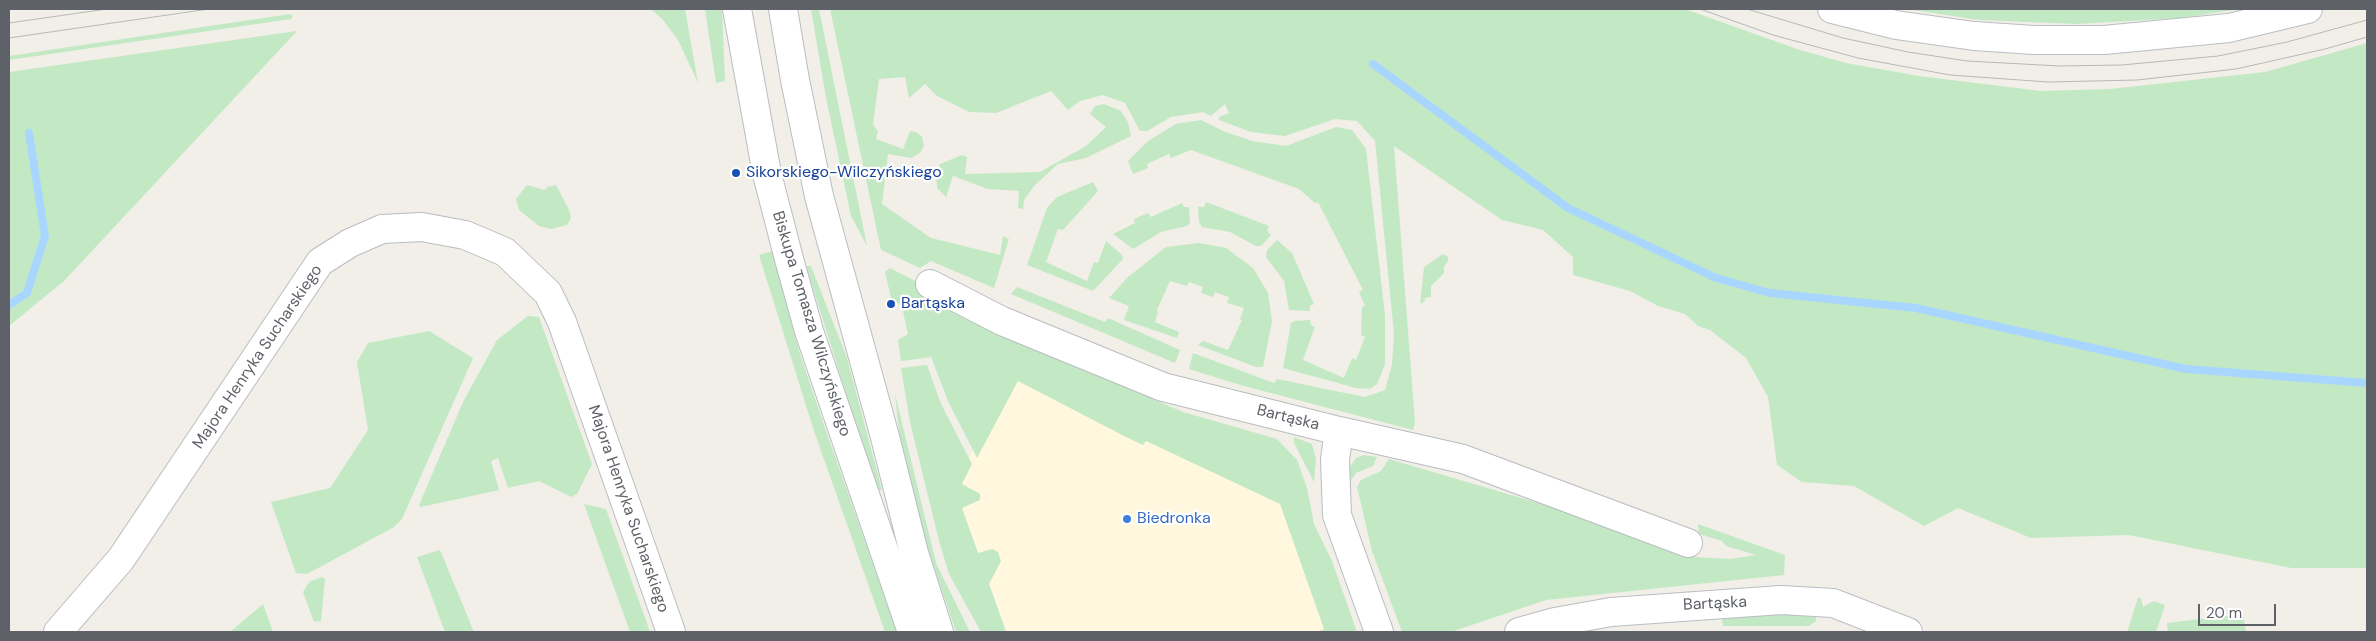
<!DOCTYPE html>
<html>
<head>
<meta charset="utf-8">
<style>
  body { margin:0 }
  #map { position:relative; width:2376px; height:641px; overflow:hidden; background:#f1efe7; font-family:"DM Sans",sans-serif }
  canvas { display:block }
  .frame { position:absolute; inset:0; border:10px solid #5e6268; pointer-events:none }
  .scale { position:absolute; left:2198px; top:604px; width:78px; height:22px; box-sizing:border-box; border:2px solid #5e6268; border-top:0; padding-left:6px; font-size:15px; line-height:18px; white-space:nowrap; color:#5e6268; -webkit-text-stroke:4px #fff; paint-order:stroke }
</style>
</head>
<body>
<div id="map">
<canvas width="2376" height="641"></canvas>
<div class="frame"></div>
<div class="scale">20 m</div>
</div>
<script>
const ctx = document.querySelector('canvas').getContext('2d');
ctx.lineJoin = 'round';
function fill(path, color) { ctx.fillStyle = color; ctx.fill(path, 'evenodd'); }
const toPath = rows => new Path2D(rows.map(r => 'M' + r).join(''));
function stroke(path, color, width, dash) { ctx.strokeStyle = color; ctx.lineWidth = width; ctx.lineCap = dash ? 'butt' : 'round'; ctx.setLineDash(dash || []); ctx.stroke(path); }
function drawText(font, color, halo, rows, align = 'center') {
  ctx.font = font + ' "DM Sans",sans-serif'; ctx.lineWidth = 4.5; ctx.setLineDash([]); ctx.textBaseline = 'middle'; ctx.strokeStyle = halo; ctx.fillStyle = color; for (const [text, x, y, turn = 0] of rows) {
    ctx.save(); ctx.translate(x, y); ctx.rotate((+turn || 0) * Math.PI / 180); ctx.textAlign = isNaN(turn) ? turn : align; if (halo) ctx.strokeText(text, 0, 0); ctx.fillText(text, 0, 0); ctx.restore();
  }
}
const commercial = toPath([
  [1016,371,1283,499,1329,632,1007,632,954,486]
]);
const green = toPath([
  [651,9,685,9,698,83,678,40,663,20],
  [705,9,722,9,725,81,716,83],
  [811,9,819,9,867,246,851,216,826,98],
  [830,9,1685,9,1797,49,1846,63,1919,76,2041,91,2110,89,2265,72,2367,43,2367,568,2291,568,2129,535,2031,538,1958,508,1924,526,1854,486,1802,482,1777,465,1768,397,1746,358,1710,330,1698,326,1685,314,1658,306,1630,291,1573,275,1573,257,1543,230,1502,220,1394,146,1415,423,1413,430,1240,385,1189,369,1193,353,1274,383,1277,379,1365,397,1385,390,1392,365,1394,334,1375,141,1357,121,1335,119,1285,136,1251,132,1219,120,1219,117,1229,113,1225,104,1211,116,1203,112,1171,117,1147,131,1140,131,1125,103,1103,95,1080,101,1068,110,1051,91,996,113,969,112,937,96,925,84,909,98,905,77,879,79,873,125,878,131,876,139,903,149,910,131,916,132,922,137,924,146,920,153,911,158,888,154,882,204,931,238,1000,255,1003,236,1009,239,994,288,931,261,920,268,881,250],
  [1906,9,2240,9,2181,18,2077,24,1979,20],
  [290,14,293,16,291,19,9,60,9,56],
  [297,31,64,281,9,326,9,72],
  [1104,104,1121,111,1128,122,1131,136,1086,158,1058,164,1035,185,1024,200,1023,209,1018,208,1019,191,988,189,953,176,946,197,937,188,936,173,940,164,962,155,967,157,965,174,1040,172,1086,146,1106,127,1090,114,1095,106],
  [1201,120,1223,131,1252,141,1286,146,1336,127,1352,130,1366,149,1385,315,1385,364,1377,384,1370,389,1356,388,1283,368,1291,323,1295,321,1310,320,1311,325,1315,327,1303,360,1344,378,1352,358,1356,360,1365,337,1361,335,1362,307,1365,306,1359,292,1363,290,1318,202,1315,203,1299,189,1191,150,1171,158,1169,154,1147,164,1148,168,1133,174,1128,161,1148,141,1176,124],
  [1093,182,1098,191,1063,230,1058,229,1046,262,1087,281,1094,262,1098,263,1106,241,1122,255,1123,259,1093,291,1027,265,1047,208,1057,197],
  [527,185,545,190,547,187,556,185,569,210,571,218,567,225,551,229,539,226,519,210,516,199],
  [1206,202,1269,226,1267,231,1271,235,1261,246,1256,246,1230,232,1202,227,1199,222,1198,207,1204,207],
  [1182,203,1184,207,1189,207,1190,223,1187,226,1161,232,1133,249,1113,234,1135,223,1134,219,1148,213,1151,217],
  [1277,240,1292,253,1314,304,1310,306,1310,311,1289,310,1284,281,1266,257,1267,250],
  [1199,243,1226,248,1253,268,1268,293,1272,321,1263,367,1256,367,1198,345,1203,341,1228,350,1242,320,1240,319,1244,308,1227,303,1229,297,1215,292,1213,297,1201,293,1203,287,1189,282,1187,286,1170,281,1157,310,1158,312,1155,322,1179,332,1177,338,1124,320,1129,306,1109,298,1128,277,1166,247],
  [772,251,800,354,825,428,897,632,885,632,814,431,759,255],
  [1443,254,1448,257,1448,261,1444,267,1444,273,1431,286,1431,297,1425,298,1425,301,1420,304,1424,267],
  [806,266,811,266,847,358,882,490,879,490,849,403],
  [890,268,927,287,923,298,971,321,1183,412,1277,439,1297,460,1307,488,1314,524,1332,561,1357,632,1318,632,1324,629,1280,504,1146,441,1143,445,1124,436,1018,381,977,458,948,401,931,357,901,361,898,340,908,334,902,307,891,298,885,272],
  [1017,287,1105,322,1108,318,1180,350,1175,363,1011,294],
  [528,316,539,317,592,464,577,494,571,497,539,481,508,488,498,458,491,461,499,490,421,507,419,505,463,402,497,340],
  [429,331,473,358,402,519,394,527,307,574,296,573,271,502,330,488,368,430,357,362,368,343],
  [927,365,941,404,972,464,962,484,980,494,980,500,962,508,978,553,992,549,998,552,1001,561,989,584,1006,632,981,632,949,574,939,541,910,422,901,368],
  [895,394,936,563,970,632,956,632,928,550,899,432],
  [1294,437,1312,444,1316,459,1314,482,1294,443],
  [1364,455,1377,457,1373,466,1356,473,1349,483,1348,469,1356,458],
  [1389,459,1572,513,1695,557,1730,559,1756,555,1726,546,1722,541,1699,534,1698,524,1785,555,1784,575,1546,600,1451,632,1402,632,1372,551,1357,487,1361,480,1381,471],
  [584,504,606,509,650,632,630,632],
  [440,550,474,632,445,632,417,557],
  [322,577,325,579,321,621,314,622,303,592,309,582],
  [2138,598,2141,598,2143,607,2154,601,2165,605,2156,632,2127,632],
  [263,604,273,632,230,632],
  [1788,614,1816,617,1816,621,1809,626,1723,626,1722,618],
  [2243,614,2246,632,2168,632,2167,623]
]);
const stream = toPath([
  [1373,64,1568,208,1716,278,1770,293,1916,308,2186,369,2367,383],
  [9,305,27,293,45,236,29,133]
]);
const street = toPath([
  [930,284,1002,321,1163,387,1339,431,1463,459,1688,543],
  [1339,431,1335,459,1337,515,1379,632],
  [58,632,121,559,320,262,350,243,382,229,422,227,465,235,505,252,548,293,562,322,671,632]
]);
const secondary = toPath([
  [737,9,767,174,789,259,809,331,912,632],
  [783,9,795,80,819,196,885,437,914,553,939,632],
  [1832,9,1896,25,1974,36,2034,40,2104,40,2229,28,2308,9],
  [1519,632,1555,622,1611,612,1781,600,1833,603,1908,632]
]);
const tram = toPath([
  [1700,9,1773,35,1858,58,1950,75,2048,82,2137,80,2236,69,2325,49,2367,37],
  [1747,9,1843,38,1908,52,1967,61,2060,66,2122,65,2218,56,2287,42,2367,20],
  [9,23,107,9],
  [9,38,209,9]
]);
const markers = [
  [736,173,5,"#1a4fb4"],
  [891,304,5,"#1a4fb4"],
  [1127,519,5,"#3f7fe0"]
];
const transitNames = [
  ["Sikorskiego-Wilczyńskiego",746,173],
  ["Bartąska",901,304]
];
const streetNames = [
  ["Biskupa Tomasza Wilczyńskiego",811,324,73],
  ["Majora Henryka Sucharskiego",258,357,-56],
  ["Bartąska",1288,418,14],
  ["Majora Henryka Sucharskiego",628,509,71],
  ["Bartąska",1715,604,-3]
];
const shopNames = [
  ["Biedronka",1137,519]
];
fill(commercial, '#fff8de');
fill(green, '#c3e9c4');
stroke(stream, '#a9d6ff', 8);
stroke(street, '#b9bcc1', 30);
stroke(secondary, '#babdc3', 30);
stroke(street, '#fff', 28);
stroke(secondary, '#fff', 28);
stroke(tram, '#b7b8b9', 1);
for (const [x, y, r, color] of markers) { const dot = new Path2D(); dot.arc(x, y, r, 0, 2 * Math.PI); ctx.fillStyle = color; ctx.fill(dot); stroke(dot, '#fff', 2); }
drawText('16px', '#164399', '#fff', transitNames, 'left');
drawText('16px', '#5e6268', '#fff', streetNames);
drawText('16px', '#366cbe', '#fff', shopNames, 'left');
</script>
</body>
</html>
